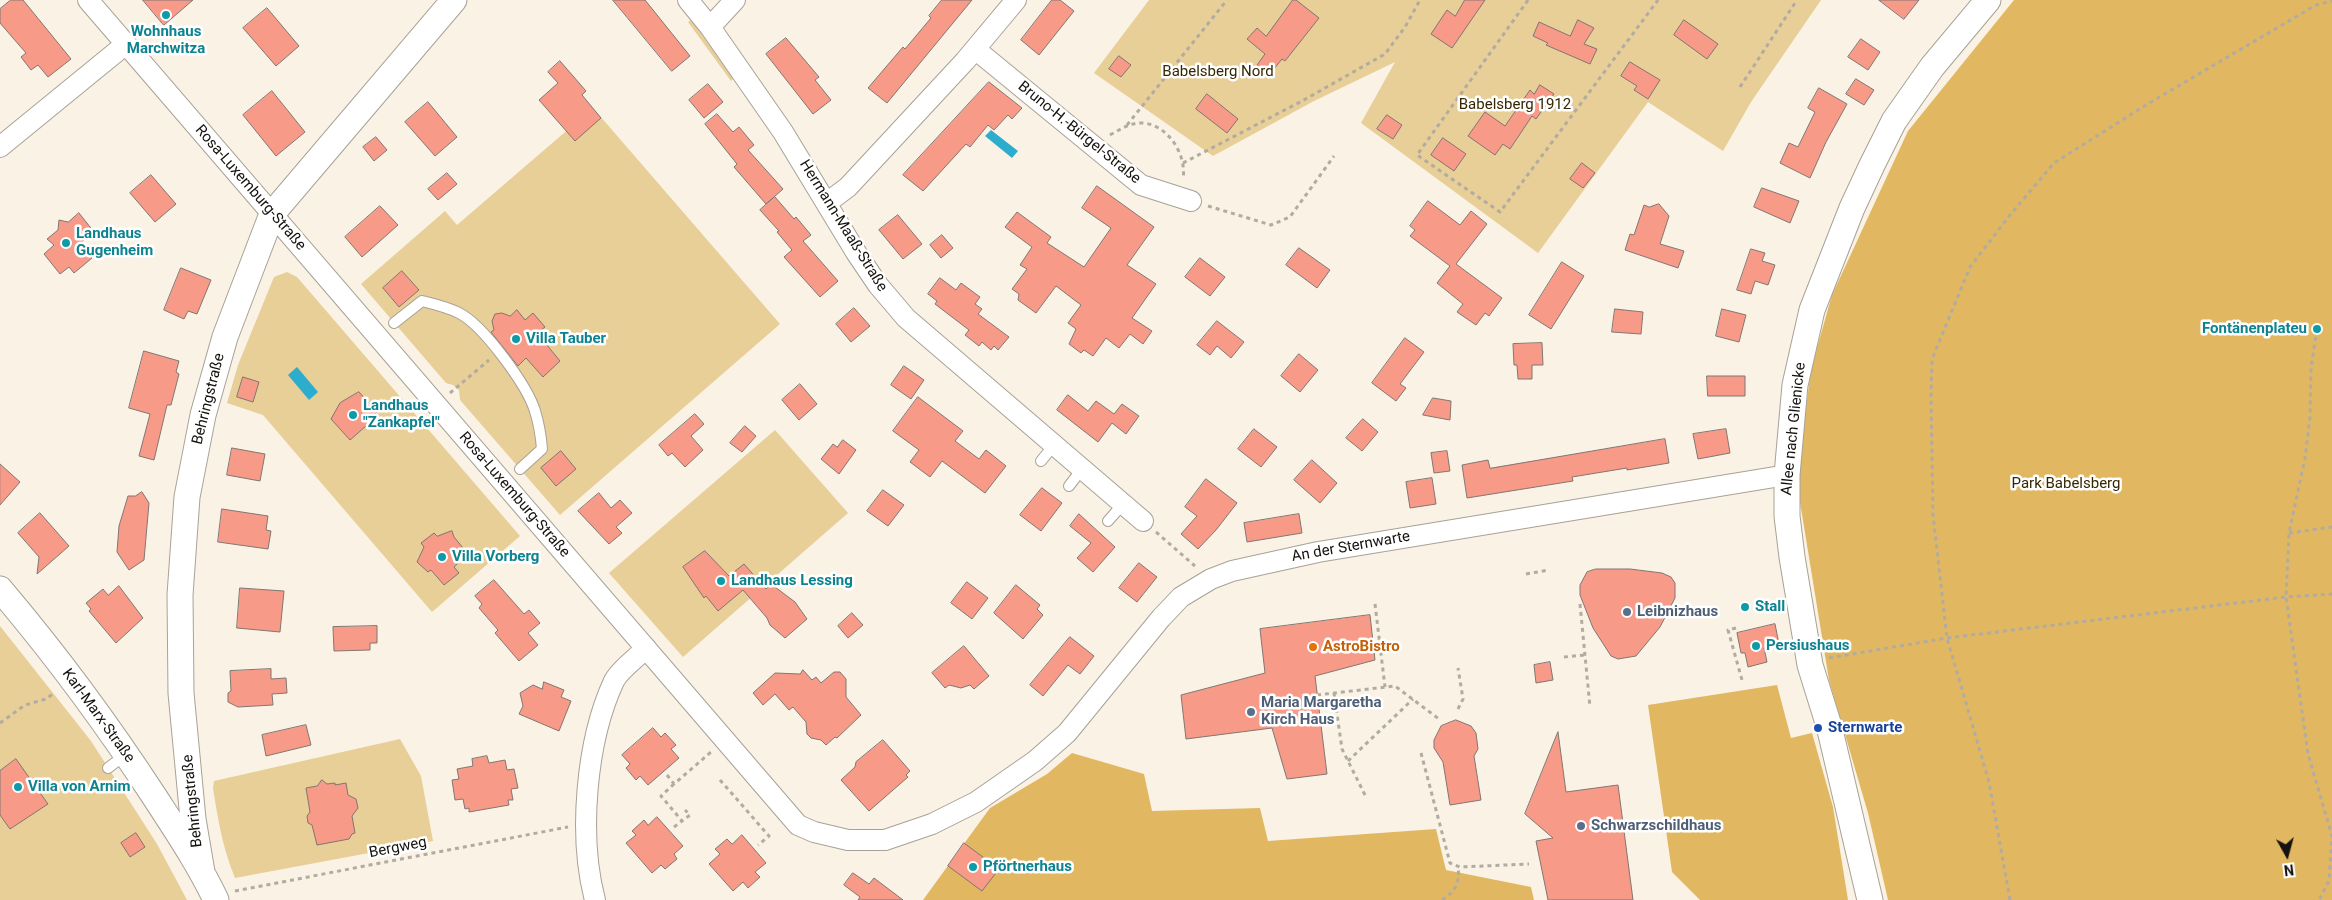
<!DOCTYPE html>
<html>
<head>
<meta charset="utf-8">
<style>
	body { margin:0 }
	#map { position:relative; width:2332px; height:900px; overflow:hidden; background:#f9f2e5; font-family:Roboto,sans-serif }
	canvas { display:block }
	.north { position:absolute; left:2262px; top:830px; width:50px; height:50px; -webkit-text-stroke:4px #fff; paint-order:stroke; rotate:173deg; font-size:14px; font-weight:700; line-height:20px; text-align:center; color:#15130f }
	.north::after { content:''; display:block; margin:auto; width:18px; height:22px; background:#15130f; clip-path:polygon(50% 0,100% 100%,50% 72%,0 100%) }
</style>
</head>
<body>
<div id="map">
<canvas width="2332" height="900"></canvas>
<div class="north">N</div>
</div>
<script>
const ctx = document.querySelector('canvas').getContext('2d');
ctx.lineJoin = 'round';
function fillPath(path, color) {
  ctx.fillStyle = color;
  ctx.fill(path, 'evenodd');
}
function strokePath(path, color, width, dash) {
  ctx.strokeStyle = color;
  ctx.lineWidth = width;
  ctx.lineCap = dash ? 'butt' : 'round';
  ctx.setLineDash(dash || []);
  ctx.stroke(path);
}
function label(font, color, halo, rows, align = 'center') {
  ctx.font = font + ' Roboto,sans-serif';
  ctx.lineWidth = 5;
  ctx.setLineDash([]);
  ctx.textBaseline = 'middle';
  ctx.strokeStyle = halo;
  ctx.fillStyle = color;
  for (const [text, x, y, turn = 0] of rows) {
    ctx.save();
    ctx.translate(x, y);
    ctx.rotate((+turn || 0) * Math.PI / 180);
    ctx.textAlign = isNaN(turn) ? turn : align;
    if (halo) ctx.strokeText(text, 0, 0);
    ctx.fillText(text, 0, 0);
    ctx.restore();
  }
}
const green = new Path2D(`
	M1149,0H1821L1751,102L1723,151L1648,102L1538,253L1361,123L1395,62L1314,101L1213,156L1094,73Z
	M691,20L734,78L731,81L688,22Z
	M593,108L780,324L560,515L460,400L459,390L453,385L446,383L361,284L445,211L457,225Z
	M287,272L297,277L520,536L432,612L263,415L227,403L238,365L274,277Z
	M775,430L848,513L683,657L609,573Z
	M0,626L91,741L157,844L187,900H0Z
	M400,739L421,776L433,841L235,878C223,849 218,820 213,788L214,781Z`);
const forest = new Path2D(`
	M2014,0H2332V900H1888L1868,813L1829,680L1799,496L1801,447L1811,369L1832,295L1908,131Z
	M1777,685L1791,738L1812,733L1833,807L1848,900H1700L1672,872L1648,705Z
	M1072,753L1144,774L1152,811L1260,808L1268,841L1436,829L1446,870L1531,887L1534,900H923L990,808L1047,774Z`);
const water = new Path2D(`
	M991,130L1018,151L1012,158L985,136Z
	M297,367L318,392L309,400L288,375Z`);
const building = new Path2D(`
	M11,0H23L71,59L48,77L38,65L31,70L21,57L26,53L0,23V9Z
	M143,0H193L164,25Z
	M613,0H645L690,56L672,71Z
	M942,0H972L887,103L868,88L903,47L905,49L931,18L929,16Z
	M1052,0H1060L1074,11L1039,55L1021,40Z
	M1293,0H1296L1319,18L1285,61L1282,59L1269,75L1257,65L1265,54L1247,39L1257,28L1266,36Z
	M1465,0H1485L1452,48L1431,34L1447,10L1455,16Z
	M1879,0H1919L1904,19Z
	M267,8L299,46L276,66L243,28Z
	M1578,20L1594,28L1584,44L1597,49L1590,64L1546,45L1548,43L1533,36L1539,22L1570,36Z
	M1684,20L1718,44L1707,59L1674,35Z
	M786,38L819,77L815,80L831,100L813,114L766,54Z
	M1861,39L1880,52L1868,70L1848,57Z
	M1119,56L1131,65L1121,77L1109,69Z
	M560,61L586,91L582,95L601,118L575,141L539,100L558,83L548,72Z
	M1630,62L1660,80L1648,99L1634,90L1637,86L1621,76Z
	M1856,79L1874,90L1864,105L1846,94Z
	M989,82L1022,108L1012,119L1008,115L994,130L988,125L970,147L966,144L923,191L903,175Z
	M708,84L723,102L704,118L689,100Z
	M1540,85L1554,94L1536,119L1532,116L1510,149L1503,144L1495,155L1468,136L1485,112L1505,126L1530,90L1534,94Z
	M1819,88L1847,104L1826,142L1810,178L1780,163L1789,143L1798,147L1815,112L1808,108Z
	M272,91L305,132L276,156L243,115Z
	M1207,94L1238,119L1227,133L1196,109Z
	M428,102L457,137L435,156L405,122Z
	M717,114L733,132L739,127L754,145L748,150L783,189L766,204L734,167L737,164L705,124Z
	M1387,115L1402,125L1393,139L1377,129Z
	M376,137L387,150L374,161L363,147Z
	M1443,138L1466,154L1454,171L1431,155Z
	M1582,163L1595,173L1583,188L1570,179Z
	M447,173L457,184L438,200L428,189Z
	M151,175L176,204L155,222L130,193Z
	M1097,186L1154,227L1127,265L1156,284L1132,318L1152,331L1143,344L1130,334L1119,348L1106,338L1093,356L1084,350L1081,353L1069,344L1076,329L1068,323L1081,305L1056,286L1036,313L1018,300L1019,294L1012,289L1027,269L1020,265L1032,247L1005,227L1017,212L1051,237L1047,243L1084,267L1111,228L1082,208Z
	M1762,188L1799,201L1790,223L1754,207Z
	M775,197L794,219L796,217L811,235L803,241L838,281L820,297L784,257L792,250L777,232L779,231L760,210Z
	M1428,201L1460,225L1471,211L1487,224L1456,264L1502,298L1489,316L1485,313L1476,325L1457,312L1463,304L1437,283L1450,266L1410,236L1415,230L1410,226Z
	M1659,204L1669,216L1660,244L1684,251L1678,268L1625,250L1630,234L1634,235L1644,205L1649,207Z
	M380,206L398,225L362,257L345,237Z
	M79,213L94,232L80,243L92,258L74,273L69,267L60,274L44,254L54,245L47,239L58,230L59,220L68,222Z
	M898,215L922,244L903,259L879,230Z
	M942,235L953,248L941,258L930,245Z
	M1299,248L1330,270L1317,288L1286,265Z
	M1751,249L1765,253L1762,261L1775,265L1768,285L1755,281L1751,294L1737,290Z
	M1200,258L1225,277L1210,296L1185,277Z
	M1562,262L1584,276L1551,329L1529,315Z
	M181,268L211,280L197,314L188,311L184,319L164,310Z
	M402,271L419,290L399,307L383,288Z
	M940,278L956,290L961,283L980,297L975,304L982,309L978,314L1009,337L998,350L994,346L991,350L982,342L979,346L965,335L969,330L935,304L937,301L928,294Z
	M854,308L870,326L851,342L836,324Z
	M1615,309L1643,312L1641,334L1612,332Z
	M1722,309L1746,315L1739,342L1716,336Z
	M517,310L525,320L533,313L545,327L537,333L560,361L543,377L526,358L518,366L491,332L494,330L492,321L495,314L502,313L510,316Z
	M1217,321L1244,342L1231,358L1217,346L1210,355L1197,345Z
	M1405,338L1424,352L1400,384L1406,388L1396,401L1372,383Z
	M1542,343L1543,365H1532V379H1518L1517,365H1514L1513,344Z
	M144,351L179,361L176,372L179,374L171,405H167L154,460L139,456L150,414L129,408Z
	M1299,354L1318,370L1300,392L1281,376Z
	M904,366L924,380L911,399L891,385Z
	M1707,376H1745V396H1708Z
	M243,377L259,382L253,402L237,397Z
	M800,384L817,404L799,420L782,400Z
	M359,392L377,412L372,417L374,419L350,440L331,419L340,403Z
	M1068,395L1088,411L1096,401L1114,414L1122,404L1139,416L1126,434L1112,423L1098,442L1057,410Z
	M918,397L963,431L955,441L979,459L986,450L1006,466L985,493L942,461L930,477L910,462L919,450L893,431Z
	M1433,398L1451,401L1450,420L1423,415Z
	M695,414L704,424L691,436L703,450L685,467L672,453L668,456L659,445Z
	M1363,419L1378,432L1362,451L1346,438Z
	M745,426L756,436L742,452L730,443Z
	M1254,429L1277,447L1261,467L1238,449Z
	M1726,429L1730,453L1698,459L1693,434Z
	M1665,439L1669,463L1627,470V468L1572,477L1573,481L1467,498L1462,465L1488,460L1490,468Z
	M843,440L856,450L839,474L821,459L833,444L837,447Z
	M232,448L265,454L260,481L227,475Z
	M561,451L576,469L556,486L541,468Z
	M1447,451L1450,471L1434,473L1431,453Z
	M1312,460L1337,483L1320,503L1294,480Z
	M0,464L20,482L0,505Z
	M1432,478L1436,504L1410,508L1406,482Z
	M1206,479L1237,503L1216,530L1198,549L1181,534L1197,516L1185,507Z
	M1042,488L1062,503L1041,531L1020,515Z
	M883,490L904,505L888,526L867,511Z
	M142,492L149,503L144,560L129,570L117,552L119,526L128,496H135Z
	M599,493L611,508L620,500L632,513L616,527L622,533L609,544L578,511Z
	M222,509L268,516L266,530L271,531L268,549L218,542Z
	M40,513L69,546L37,574L39,557L18,533Z
	M1079,514L1115,547L1093,572L1077,558L1091,543L1070,526Z
	M1299,514L1302,533L1247,542L1244,523Z
	M452,531L454,537L468,554L454,567L459,573L444,585L431,570L428,572L417,562L424,547L421,543L434,533L437,536Z
	M705,551L729,576L744,564L766,589L771,584L795,602L807,619L785,638L770,625L767,618L743,590L718,611L706,596L704,598L683,567Z
	M1139,563L1157,577L1137,602L1119,588Z
	M1596,569H1630L1662,573L1671,577L1675,583V598L1660,627L1636,656L1618,659L1611,656L1593,628L1580,595V585L1587,572Z
	M494,580L524,614L529,610L540,623L528,633L538,645L519,661L495,633L498,630L479,608L482,604L475,596Z
	M967,582L988,598L972,619L951,603Z
	M1016,585L1040,605L1037,609L1043,615L1023,639L994,613Z
	M119,586L143,618L116,643L89,611L91,609L86,603L103,589L108,595Z
	M240,588L284,591L280,632L237,628Z
	M852,613L863,625L848,638L838,626Z
	M1370,615L1375,660L1315,676L1327,774L1287,779L1272,728L1186,739L1181,695L1265,673L1260,629Z
	M1775,624L1779,644L1764,648L1767,662L1748,667L1745,653H1741L1737,633Z
	M377,626V643H370V650L334,651L333,627Z
	M1070,637L1094,656L1080,674L1068,665L1043,696L1030,685Z
	M964,646L989,676L974,689L970,685L961,688L949,685L945,688L932,673Z
	M1550,662L1553,680L1536,683L1534,665Z
	M271,669V679L286,678L287,693L272,694L273,705L238,707L228,702V693L231,691L230,671Z
	M803,670L812,680L816,677L821,683L834,672H840L846,679V697L861,715L837,738L835,737L826,745L821,740L811,738L807,734L806,722L793,707L789,710L775,694L763,705L753,693L775,673L800,674Z
	M544,682L564,690L561,697L571,701L559,731L519,714L523,706L520,693L533,685L542,689Z
	M1456,720L1471,726L1476,733L1478,749L1474,756L1481,800L1450,805L1443,762L1434,748V740L1441,726Z
	M306,725L311,745L266,756L262,735Z
	M653,728L661,737L665,733L676,745L671,749L679,758L648,785L640,776L636,780L626,768L630,764L622,755Z
	M1558,732L1566,792L1618,785L1633,900H1548L1536,841L1553,838L1525,814Z
	M883,740L910,771L906,775L908,777L869,811L841,780L855,767L856,762Z
	M487,756L489,763L505,760L507,770L514,769L518,788L511,789L513,800H508L509,805L469,812V808L465,809L463,799L455,800L452,780L459,779L457,769L473,766L472,759Z
	M16,759L48,804L10,829L0,815V771Z
	M322,780L327,784L335,783V785L346,783L348,795L356,799L358,808L352,816L355,833L352,834L349,839L317,845L312,825L308,823L307,816L310,812L306,788L317,786Z
	M657,817L683,846L674,854L677,859L665,869L661,865L652,873L626,843L636,835L632,831L644,820L648,825Z
	M136,833L145,847L130,857L121,843Z
	M742,835L766,863L755,872L760,877L748,888L743,882L733,891L709,864L720,854L715,849L727,839L732,844Z
	M964,843L999,869L982,891L948,866Z
	M853,873L869,884L874,878L903,900H858L860,897L844,885Z`);
const path = new Path2D(`
	M1528,0L1417,155L1500,212L1658,0
	M1740,87L1797,0
	M1127,125L1227,0
	M1110,135C1121,129 1131,122 1143,123C1169,125 1187,156 1183,179
	M1183,163L1302,101L1385,54L1405,27L1420,0
	M1208,206L1271,225L1290,217L1334,156
	M2317,329L2311,368L2310,417L2305,458L2289,533L2286,597L2308,754L2332,836L2329,881L2319,900
	M450,393L489,360
	M1156,532L1195,566
	M2289,533L2332,527
	M1526,574L1549,570
	M1375,604L1385,687
	M1580,604L1590,707
	M1736,628L1728,630L1742,680
	M1564,657L1585,655
	M1829,658L1947,638L2286,597L2332,594
	M1334,693L1342,749L1365,795
	M1317,695L1395,686L1439,719
	M1458,709L1463,699L1458,668
	M0,723L25,705L46,699L54,693
	M1421,753L1450,863L1460,867L1529,864
	M1348,761L1413,699
	M667,775L674,784L711,752
	M720,780L769,836L758,845
	M674,784L661,796L682,821L690,815L685,810
	M674,827L682,821
	M235,891L568,827
	M1442,900C1456,891 1460,883 1458,867
	M2010,900L1989,782L1947,638L1933,515L1931,395L1932,359L1970,267L2010,215L2054,163L2146,105L2316,5L2332,1`);
const service = new Path2D(`
	M394,323L422,301C434,304 447,307 459,313C483,325 527,385 535,411C539,424 541,436 542,449L520,469
	M1041,461L1054,445
	M1069,486L1082,469
	M1108,521L1123,504
	M108,768L125,755`);
const minor = new Path2D(`
	M88,0L798,825L814,832L848,840H885L932,824L976,802L1035,761L1067,733L1161,618L1181,597L1211,579L1232,571L1318,552L1787,475
	M688,0L710,27L783,132L857,254L878,285L906,318L1143,521
	M710,27L735,0
	M975,49L1141,185L1191,201
	M0,147L126,44
	M828,202L848,187L965,61L1016,0
	M595,900C578,836 586,741 614,681C620,669 637,658 646,648`);
const tertiary = new Path2D(`
	M0,589C56,655 107,724 154,796C176,830 199,864 216,900
	M202,872L193,819L181,693L180,595L187,497L203,415L225,337L272,214L454,0
	M1870,900L1829,726L1810,665L1792,557L1787,516V475L1795,385L1812,310L1852,208L1872,165L1894,121L1932,67L1988,0`);
const markers = [
	[166,15,5,"#0f9aa8"],
	[66,243,5,"#0f9aa8"],
	[2317,329,5,"#0f9aa8"],
	[516,339,5,"#0f9aa8"],
	[353,415,5,"#0f9aa8"],
	[442,557,5,"#0f9aa8"],
	[721,581,5,"#0f9aa8"],
	[1745,607,5,"#0f9aa8"],
	[1627,612,5,"#5c6f8a"],
	[1756,646,5,"#0f9aa8"],
	[1313,647,5,"#e8710a"],
	[1251,712,5,"#5c6f8a"],
	[1818,728,5,"#1a4fb4"],
	[18,787,5,"#0f9aa8"],
	[1581,826,5,"#5c6f8a"],
	[973,867,5,"#0f9aa8"]
];
const cultureNames = [
	["Wohnhaus",166,32,"center"],
	["Marchwitza",166,49,"center"],
	["Landhaus",76,234],
	["Gugenheim",76,251],
	["Fontänenplateu",2307,329,"right"],
	["Villa Tauber",526,339],
	["Landhaus",363,406],
	["\"Zankapfel\"",363,423],
	["Villa Vorberg",452,557],
	["Landhaus Lessing",731,581],
	["Stall",1755,607],
	["Persiushaus",1766,646],
	["Villa von Arnim",28,787],
	["Pförtnerhaus",983,867]
];
const parkNames = [
	["Babelsberg Nord",1218,72],
	["Babelsberg 1912",1515,105],
	["Park Babelsberg",2066,484]
];
const streetNames = [
	["Bruno-H.-Bürgel-Straße",1079,133,39],
	["Rosa-Luxemburg-Straße",250,188,49],
	["Hermann-Maaß-Straße",843,226,58],
	["Behringstraße",209,399,-76],
	["Allee nach Glienicke",1794,429,-84],
	["Rosa-Luxemburg-Straße",514,495,49],
	["An der Sternwarte",1351,547,-10],
	["Karl-Marx-Straße",98,716,54],
	["Behringstraße",193,801,-96],
	["Bergweg",398,848,-11]
];
const serviceNames = [
	["Leibnizhaus",1637,612],
	["Maria Margaretha",1261,703],
	["Kirch Haus",1261,720],
	["Schwarzschildhaus",1591,826]
];
const foodNames = [
	["AstroBistro",1323,647]
];
const transitNames = [
	["Sternwarte",1828,728]
];
fillPath(green, '#e8ce97');
fillPath(forest, '#e1b861');
fillPath(water, '#2dadce');
fillPath(building, '#f79a88');
strokePath(building, '#837572', 1);
strokePath(service, '#a8a296', 12);
strokePath(minor, '#a8a296', 22);
strokePath(tertiary, '#a8a296', 27);
strokePath(path, '#b1aba1', 3, [4, 4]);
strokePath(service, '#fff', 10);
strokePath(minor, '#fff', 20);
strokePath(tertiary, '#fff', 25);
for (const [x, y, r, color] of markers) {
  const dot = new Path2D();
  dot.arc(x, y, r, 0, 2 * Math.PI);
  ctx.fillStyle = color;
  ctx.fill(dot);
  strokePath(dot, '#fff', 2);
}
label('bold 15px', '#0d838f', '#fff', cultureNames, 'left');
label('15px', '#372700', '#fff', parkNames);
label('15px', '#15130f', '#fff', streetNames);
label('bold 15px', '#4e5e75', '#fff', serviceNames, 'left');
label('bold 15px', '#c56008', '#fff', foodNames, 'left');
label('bold 15px', '#164399', '#fff', transitNames, 'left');
</script>
</body>
</html>
